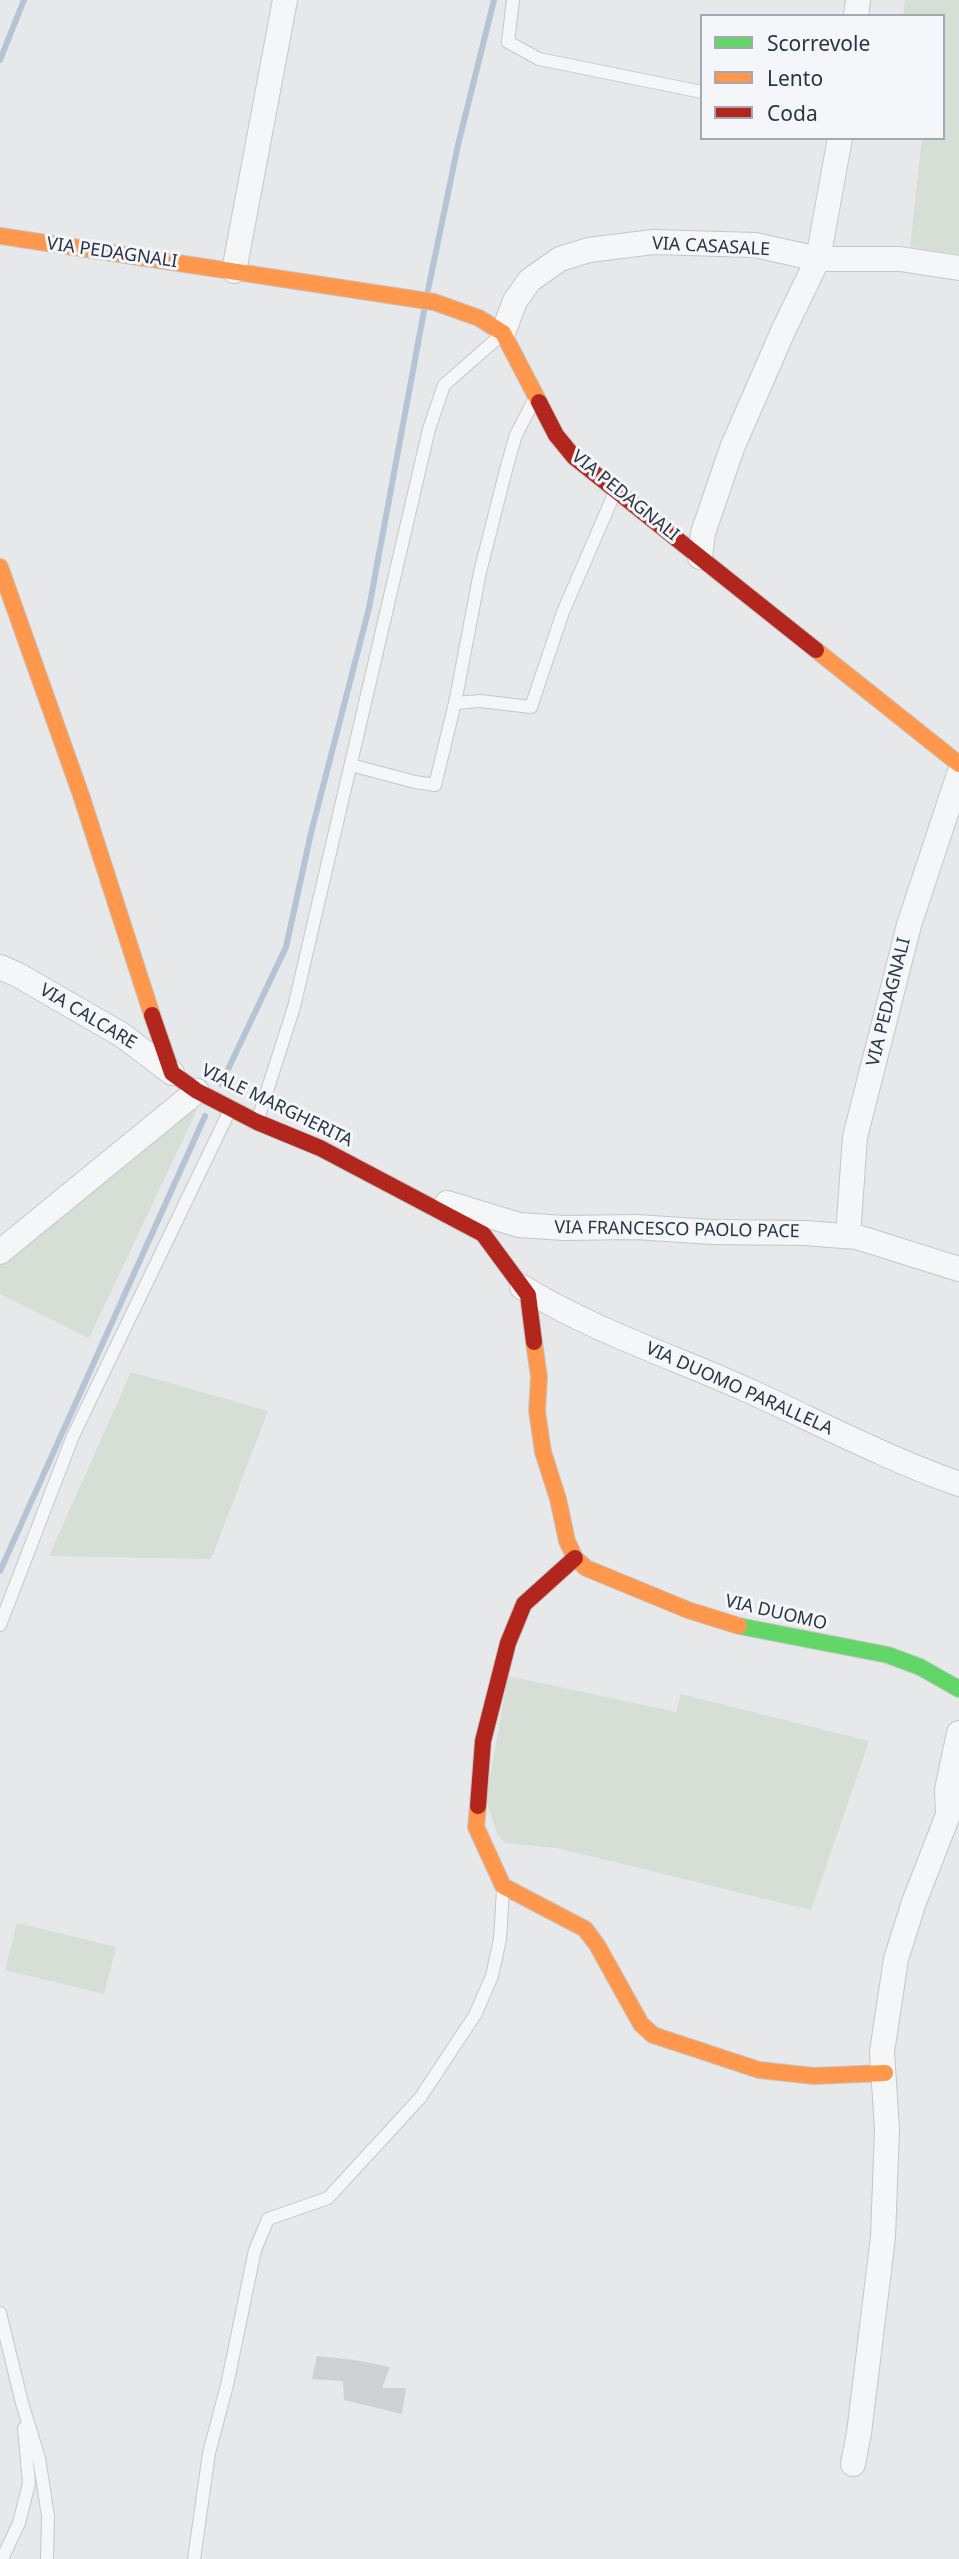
<!DOCTYPE html>
<html>
<head>
<meta charset="utf-8">
<style>
	body { margin:0 }
	#map { position:relative; width:959px; height:2559px; overflow:hidden; background:#e6e8ea; font-family:"Noto Sans",sans-serif }
	canvas { display:block }
	.legend { position:absolute; left:700px; top:14px; width:245px; height:126px; box-sizing:border-box; background:#f4f6f9; border:2px solid #a4a8b1; margin:0; padding:9px 12px; list-style:none; font-size:21px; color:#2b3445 }
	.legend li { display:flex; align-items:center; gap:14px; height:35px }
	.legend b { width:35px; border:2px solid #a4a8b1 }
</style>
</head>
<body>
<div id="map">
<canvas width="959" height="2559"></canvas>
<ul class="legend">
<li><b style="height:9px;background:#63d668"></b>Scorrevole</li>
<li><b style="height:9px;background:#ff974d"></b>Lento</li>
<li><b style="height:9px;background:#b3261e"></b>Coda</li>
</ul>
</div>
<script>
const ctx = document.querySelector('canvas').getContext('2d');
ctx.lineJoin = 'round';
function fillPath(path, color) {
  ctx.fillStyle = color;
  ctx.fill(path, 'evenodd');
}
function strokePath(path, color, width, dash) {
  ctx.strokeStyle = color;
  ctx.lineWidth = width;
  ctx.lineCap = dash ? 'butt' : 'round';
  ctx.setLineDash(dash || []);
  ctx.stroke(path);
}
function label(font, color, halo, rows, align = 'center') {
  ctx.font = font + ' "Noto Sans",sans-serif';
  ctx.lineWidth = 6;
  ctx.setLineDash([]);
  ctx.textBaseline = 'middle';
  ctx.strokeStyle = halo;
  ctx.fillStyle = color;
  for (const [text, x, y, turn = 0] of rows) {
    ctx.save();
    ctx.translate(x, y);
    ctx.rotate((+turn || 0) * Math.PI / 180);
    ctx.textAlign = isNaN(turn) ? turn : align;
    if (halo) ctx.strokeText(text, 0, 0);
    ctx.fillText(text, 0, 0);
    ctx.restore();
  }
}
const green = new Path2D(`
	M905,0H959V254L910,247L922,138H943V16H903Z
	M185,1110H197L89,1338L0,1294V1260Z
	M131,1372L268,1411L211,1559L49,1556Z
	M508,1676L676,1712L681,1694L869,1741L811,1910L557,1848L504,1843L496,1831L486,1800Z
	M17,1923L116,1947L104,1994L5,1970Z`);
const stream = new Path2D(`
	M0,60L24,0
	M428,290L458,145L494,0
	M221,1084L286,947L311,833L369,608L424,311
	M0,1571L205,1116`);
const building = new Path2D(`
	M317,2356L355,2360L390,2367L382,2388H406L402,2414L344,2400L343,2381L312,2379Z`);
const lane = new Path2D(`
	M513,0L508,42L539,59L702,92
	M455,703L480,701L531,707L563,612L615,492
	M351,765L415,782L435,785L455,703L480,572L507,466L516,435L533,402
	M258,1119L294,1007L429,429L444,385L500,336
	M0,1625L73,1436L229,1112
	M0,2313L22,2403L39,2458L48,2516L47,2559
	M2,2559L19,2523L29,2483L24,2428
	M194,2559L209,2453L227,2385L255,2250L268,2219L328,2198L420,2098L475,2015L492,1976L500,1939L503,1890`);
const street = new Path2D(`
	M856,16L858,0
	M234,271L285,0
	M503,333L515,301L530,280L560,259L589,250L653,242L755,245L818,259H900L959,268
	M700,557L703,533L732,448L784,329L818,259L840,138
	M0,967L18,975L122,1035L172,1073
	M447,1203L519,1225L564,1228L636,1227L712,1232L804,1233L857,1237L959,1269
	M848,1236L855,1137L909,925L959,774
	M0,1252L197,1091
	M522,1287C592,1330 671,1356 745,1389C816,1421 885,1458 959,1484
	M853,2464L859,2433L883,2237L887,2129L882,2052L896,1959L914,1902L948,1815L947,1790L959,1733`);
const fast = new Path2D(`
	M739,1626L888,1655L920,1667L959,1689`);
const slow = new Path2D(`
	M0,236L434,302L479,318L503,333L539,402
	M0,567L81,795L152,1015
	M816,650L959,764
	M534,1342L539,1377L537,1411L543,1452L558,1499L567,1541L575,1558L586,1568L688,1610L739,1626
	M478,1806L476,1827L503,1886L585,1929L597,1945L641,2024L653,2035L759,2070L814,2076L885,2073`);
const jam = new Path2D(`
	M539,402L556,435L574,457L816,650
	M152,1015L172,1073L197,1091L257,1122L320,1148L483,1234L528,1295L534,1342
	M478,1806L483,1741L508,1643L524,1604L575,1558`);
const streetNames = [
	["VIA CASASALE",711,247,3],
	["VIA PEDAGNALI",112,253,8],
	["VIA PEDAGNALI",625,496,39],
	["VIA PEDAGNALI",889,1002,-76],
	["VIA CALCARE",88,1017,31],
	["VIALE MARGHERITA",277,1106,26],
	["VIA FRANCESCO PAOLO PACE",677,1230,1],
	["VIA DUOMO PARALLELA",739,1389,24],
	["VIA DUOMO",776,1613,13]
];
fillPath(green, '#d6ded6');
strokePath(stream, '#b4c4d5', 6);
fillPath(building, '#ced0d3');
strokePath(lane, '#c4c6c8', 14);
strokePath(street, '#c4c6c8', 26);
strokePath(fast, '#c4c6c8', 18);
strokePath(slow, '#c4c6c8', 18);
strokePath(jam, '#c4c6c8', 18);
strokePath(lane, '#f5f6f7', 12);
strokePath(street, '#f5f6f7', 24);
strokePath(fast, '#63d668', 16);
strokePath(slow, '#ff974d', 16);
strokePath(jam, '#b3261e', 16);
label('18px', '#2b3445', '#f4f6f9', streetNames);
</script>
</body>
</html>
